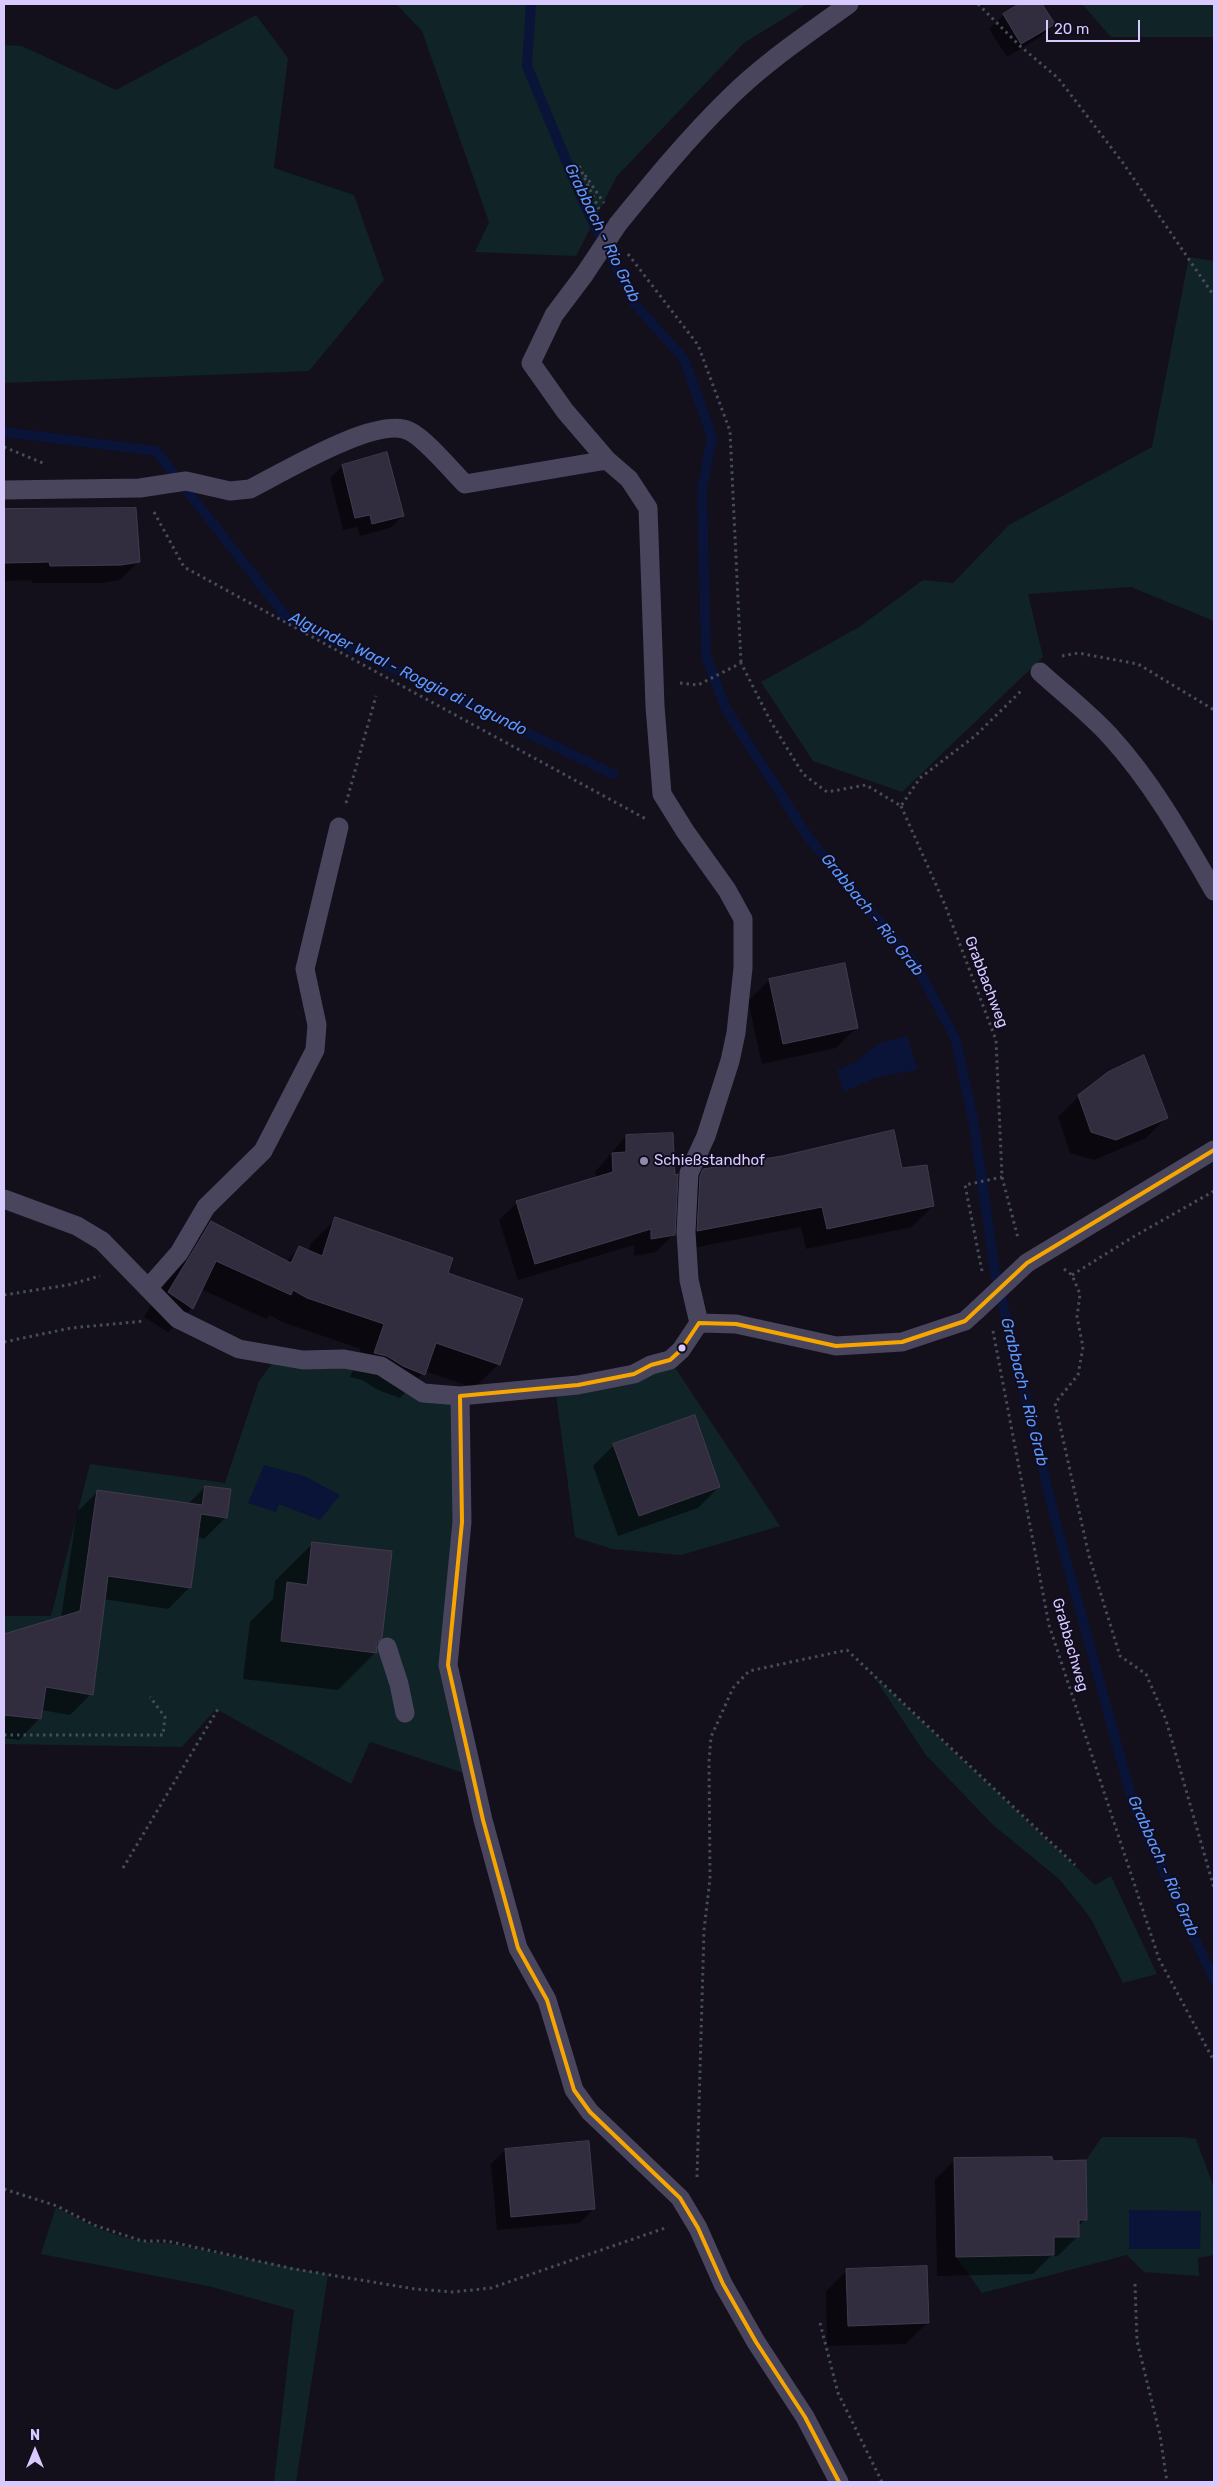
<!DOCTYPE html>
<html>
<head>
<meta charset="utf-8">
<style>
	body { margin:0 }
	#map { position:relative; width:1218px; height:2486px; overflow:hidden; background:#13101b; font-family:Rubik,sans-serif }
	canvas { display:block }
	.frame { position:absolute; inset:0; border:5px solid #d8caff; pointer-events:none }
	.north { position:absolute; left:10px; top:2426px; width:50px; height:50px; -webkit-text-stroke:4px #120c1f; paint-order:stroke; rotate:0deg; font-size:14px; font-weight:700; line-height:20px; text-align:center; color:#d8caff }
	.north::after { content:''; display:block; margin:auto; width:18px; height:22px; background:#d8caff; clip-path:polygon(50% 0,100% 100%,50% 72%,0 100%) }
	.scale { position:absolute; left:1046px; top:20px; width:94px; height:22px; box-sizing:border-box; border:2px solid #d8caff; border-top:0; padding-left:6px; font-size:15px; line-height:18px; white-space:nowrap; color:#d8caff; -webkit-text-stroke:4px #120c1f; paint-order:stroke }
</style>
</head>
<body>
<div id="map">
<canvas width="1218" height="2486"></canvas>
<div class="frame"></div>
<div class="north">N</div>
<div class="scale">20 m</div>
</div>
<script>
const ctx = document.querySelector('canvas').getContext('2d');
ctx.lineJoin = 'round';
function fillPath(path, color) {
  ctx.fillStyle = color;
  ctx.fill(path, 'evenodd');
}
function strokePath(path, color, width, dash) {
  ctx.strokeStyle = color;
  ctx.lineWidth = width;
  ctx.lineCap = dash ? 'butt' : 'round';
  ctx.setLineDash(dash || []);
  ctx.stroke(path);
}
function label(font, color, halo, rows, align = 'center') {
  ctx.font = font + ' Rubik,sans-serif';
  ctx.lineWidth = 4;
  ctx.setLineDash([]);
  ctx.textBaseline = 'middle';
  ctx.strokeStyle = halo;
  ctx.fillStyle = color;
  for (const [text, x, y, turn = 0] of rows) {
    ctx.save();
    ctx.translate(x, y);
    ctx.rotate((+turn || 0) * Math.PI / 180);
    ctx.textAlign = isNaN(turn) ? turn : align;
    if (halo) ctx.strokeText(text, 0, 0);
    ctx.fillText(text, 0, 0);
    ctx.restore();
  }
}
const green = new Path2D(`
	M396,4H807L744,43L617,176L576,256L475,252L489,222L422,31Z
	M1082,4H1214V37H1111Z
	M256,15L288,58L274,168L354,195L384,280L309,371L4,383V45L22,46L116,90Z
	M1189,257L1214,261V621L1131,587L1028,594L1043,657L902,792L813,761L761,682L859,627L923,580L953,583L1009,525L1152,447Z
	M278,1355L344,1359L423,1393L460,1396L448,1665L473,1776L370,1742L351,1784L216,1709L182,1747L4,1744V1616H51L90,1464L225,1483L259,1381Z
	M670,1360L780,1526L681,1555L612,1549L575,1537L555,1387Z
	M872,1674L1095,1885L1111,1876L1157,1974L1123,1983L1091,1919L1082,1907L1059,1879L992,1824L926,1755Z
	M1102,2137H1181L1196,2139L1214,2188V2255L1198,2258L1199,2276L1144,2272L1127,2255L982,2293L956,2257L1054,2255V2237H1079V2220H1086V2160Z
	M56,2207C93,2227 124,2243 167,2243L328,2275L296,2482H274L294,2310L208,2286L41,2254Z`);
const water = new Path2D(`
	M907,1036L918,1070L877,1077L844,1092L837,1070L857,1061L879,1043Z
	M264,1465L304,1476L340,1495L320,1520L279,1504L276,1512L248,1503Z
	M1129,2210L1201,2211L1200,2249H1129Z`);
const shadow = new Path2D(`
	M1022,4H1041L1053,24L1039,38L1007,57L989,29L1004,15Z
	M386,454L403,516L390,528L360,536L357,527L343,530L330,478L342,466Z
	M21,509L139,561L120,580L102,583H32L31,580L4,581V510Z
	M769,980L857,1027L836,1048L762,1064L748,1001Z
	M1079,1096L1167,1117L1146,1138L1094,1160L1070,1153L1058,1117Z
	M626,1136L674,1234L656,1252L634,1256V1245L518,1280L499,1220L517,1203L596,1179L595,1172Z
	M704,1170H901L933,1206L912,1227L806,1249L801,1227L677,1251L680,1198L682,1192Z
	M336,1219L446,1273L499,1364L474,1388L425,1371L400,1398L378,1390L362,1380L350,1377L361,1349L282,1322L270,1315L266,1319L201,1289L192,1308L168,1332L144,1317L187,1247L211,1223L286,1262L300,1247L308,1251L311,1243Z
	M614,1445L719,1487L698,1508L618,1536L593,1466Z
	M205,1487L225,1518L204,1539L197,1537L189,1588L168,1609L103,1599L91,1694L70,1715L41,1710L40,1718L19,1740L4,1738V1635L61,1618L77,1512L98,1491L188,1504Z
	M313,1543L375,1644L376,1652L338,1690L243,1679L250,1622L273,1599L275,1581Z
	M505,2150L594,2208L580,2223L497,2230L491,2164Z
	M955,2160L1051,2162L1085,2219L1078,2227V2236L1058,2256H1051L1033,2274L937,2276L935,2179Z
	M847,2270L927,2323L906,2344L827,2346L826,2291Z`);
const stream = new Path2D(`
	M531,4L527,66L585,206L634,303L684,359L712,437L702,490L706,655L725,707L808,837L916,965L956,1040L974,1125L995,1272L1055,1519L1134,1807L1214,1980
	M4,432L156,451L287,618L613,774`);
const building = new Path2D(`
	M1019,4H1042L1055,24L1021,44L1003,14Z
	M387,452L404,516L372,524L370,515L355,518L342,465Z
	M136,508L140,562L121,565L50,566L49,562L4,563V509Z
	M845,963L858,1028L783,1044L769,979Z
	M1144,1055L1168,1118L1116,1140L1091,1132L1078,1095L1108,1072Z
	M894,1130L902,1168L927,1165L934,1206L827,1229L822,1207L697,1231L700,1176L703,1169L782,1156Z
	M673,1133L675,1175L678,1174L675,1235L651,1239V1229L535,1264L516,1201L613,1172L612,1153L626,1152V1135Z
	M335,1217L453,1258L448,1273L523,1299L500,1365L436,1343L425,1375L403,1366L387,1356L374,1353L384,1324L307,1298L293,1290L291,1295L216,1261L193,1309L168,1292L211,1221L291,1263L299,1246L322,1256Z
	M695,1415L720,1487L639,1516L613,1444Z
	M205,1486L231,1489L227,1518L201,1514L191,1588L108,1576L93,1695L46,1687L41,1719L4,1715V1634L80,1611L97,1490L202,1505Z
	M312,1542L392,1551L382,1638L376,1644L377,1653L281,1641L287,1582L307,1585Z
	M589,2141L595,2209L511,2217L505,2149Z
	M1052,2157L1053,2161L1086,2160L1087,2220H1079V2237H1054V2255L956,2257L954,2158Z
	M927,2266L929,2323L848,2326L846,2269Z`);
const path = new Path2D(`
	M978,4L1020,46L1058,78L1123,163L1214,296
	M579,166L599,209
	M585,175L604,203
	M628,254L698,345L730,431L741,663
	M4,447L43,463
	M154,512L184,567L646,819
	M1062,656L1078,653L1138,664L1214,710
	M680,683L698,685L741,663L771,722L803,774L827,792L866,785L901,806L920,778L975,736L1022,690
	M346,803L376,696
	M901,806L945,905L996,1040L1002,1177L1018,1238
	M1064,1269L1072,1275L1080,1294L1077,1317L1083,1347L1078,1375L1055,1403L1089,1556L1120,1656L1146,1674L1166,1720L1214,1888
	M982,1271L965,1185L1002,1177
	M1072,1275L1133,1237L1214,1191
	M4,1295L68,1285L100,1276
	M993,1331L1049,1625L1159,1959L1214,2061
	M4,1342L71,1328L145,1321
	M4,1735H163L165,1717L150,1697
	M123,1868L218,1709
	M697,2177L704,1930L710,1879L709,1762L711,1737L733,1688L749,1671L847,1650L1075,1865
	M4,2189L57,2206L94,2225L142,2241H167L294,2269L415,2289L453,2292L491,2288L668,2227
	M1135,2284L1137,2341L1160,2435L1167,2482
	M820,2323L838,2393L882,2482`);
const service = new Path2D(`
	M618,224C653,181 689,137 729,98C765,62 809,33 849,4
	M584,275L554,315L531,363L565,411L607,460L629,479L648,508L655,706L662,794L685,831L727,890L743,919V968L736,1033L730,1061L706,1136L689,1173L686,1232L689,1280L699,1323
	M4,490L140,488L186,481L230,491L250,489C282,473 377,415 409,431C425,438 451,470 465,484L607,460
	M1040,672C1063,693 1089,713 1110,736C1152,782 1183,837 1214,891
	M4,1199L77,1226L102,1241L178,1319L239,1349L303,1360L344,1359L381,1366L423,1393L460,1396L578,1385L634,1374L651,1365L670,1360L681,1350L699,1323
	M1027,1263L1214,1150
	M149,1287L179,1253L206,1207L263,1151L315,1050L317,1025L305,969L339,827
	M699,1323L736,1324L836,1346L902,1342L965,1321L977,1310
	M460,1396L462,1522L448,1665L483,1820L518,1948L547,2000L574,2090L590,2112L680,2198L698,2228L723,2284L756,2342L805,2417L839,2482
	M387,1647L399,1684L405,1713`);
const serviceBridge = new Path2D(`
	M584,275L618,224
	M977,1310L1027,1263`);
const bus1 = new Path2D(`
	M699,1323L736,1324L836,1346L902,1342L965,1321L1027,1263L1214,1150
	M460,1396L462,1522L448,1665L483,1820L518,1948L547,2000L574,2090L590,2112L680,2198L698,2228L723,2284L756,2342L805,2417L839,2482
	M460,1396L578,1385L634,1374L651,1365L670,1360L681,1350L699,1323`);
const markers = [
	[644,1161,5,"#9389af"],
	[682,1348,4.5,"#d8caff"]
];
const streetNames = [
	["Grabbachweg",986,982,69],
	["Grabbachweg",1070,1645,74]
];
const poiNames = [
	["Schießstandhof",654,1161]
];
const waterNames = [
	["Grabbach - Rio Grab",602,233,64],
	["Algunder Waal - Roggia di Lagundo",408,674,26],
	["Grabbach - Rio Grab",872,915,51],
	["Grabbach - Rio Grab",1024,1392,76],
	["Grabbach - Rio Grab",1163,1866,66]
];
fillPath(green, '#102327');
fillPath(water, '#0a1338');
fillPath(shadow, '#0007');
strokePath(stream, '#0a1338', 10);
fillPath(building, '#322d3e');
strokePath(building, '#413a4f', 1);
strokePath(path, '#454d5c', 3, [2.5, 4]);
strokePath(service, '#49455c', 19);
strokePath(serviceBridge, '#49455c', 19);
strokePath(bus1, '#f7a600', 4);
for (const [x, y, r, color] of markers) {
  const dot = new Path2D();
  dot.arc(x, y, r, 0, 2 * Math.PI);
  ctx.fillStyle = color;
  ctx.fill(dot);
  strokePath(dot, '#120c1f', 2);
}
label('15px', '#d8caff', '#120c1f', streetNames);
label('15px', '#d8caff', '#120c1f', poiNames, 'left');
label('italic 16px', '#5998fe', '#120c1f', waterNames);
</script>
</body>
</html>
